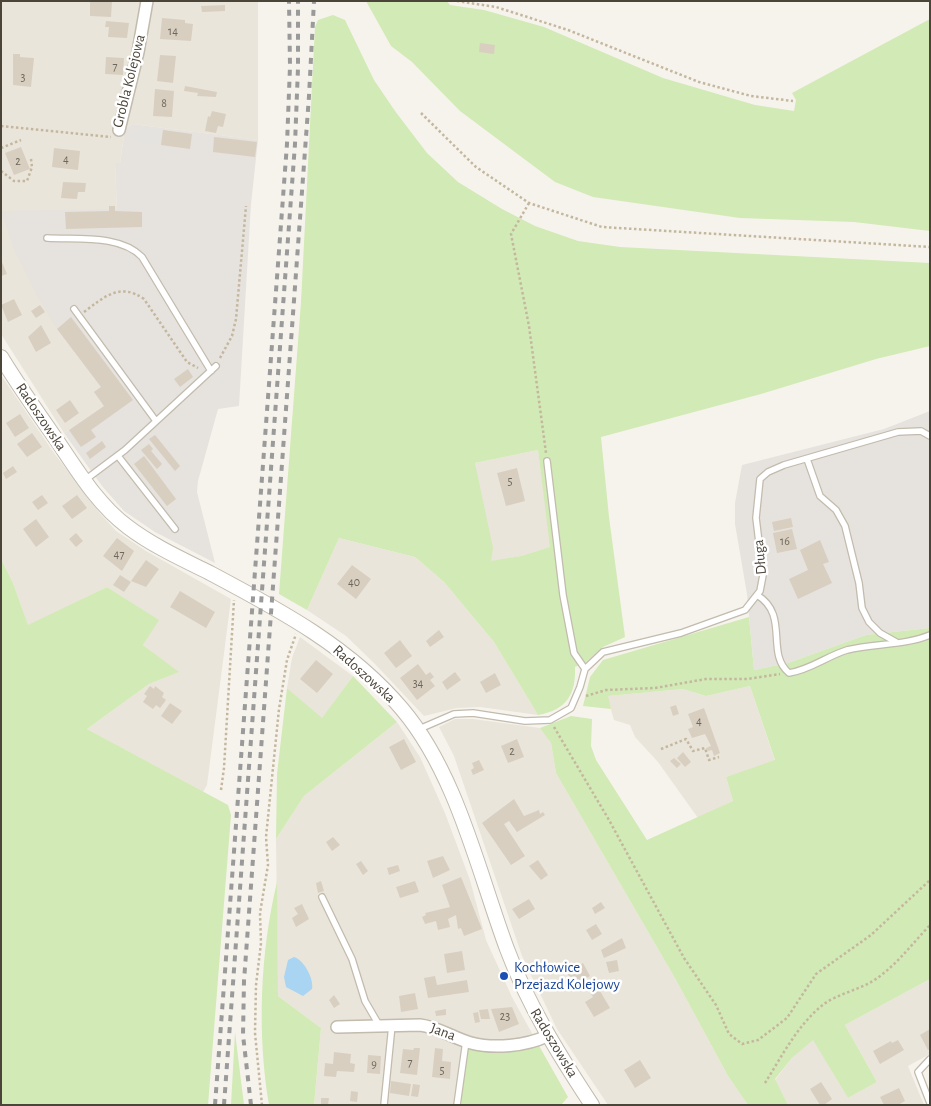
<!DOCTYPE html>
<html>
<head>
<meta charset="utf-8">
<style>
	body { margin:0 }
	#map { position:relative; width:931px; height:1106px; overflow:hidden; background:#f6f3ec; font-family:"Alegreya Sans",sans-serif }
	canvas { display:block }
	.frame { position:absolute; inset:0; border:2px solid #4b4439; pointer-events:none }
</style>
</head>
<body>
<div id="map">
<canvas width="931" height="1106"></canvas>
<div class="frame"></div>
</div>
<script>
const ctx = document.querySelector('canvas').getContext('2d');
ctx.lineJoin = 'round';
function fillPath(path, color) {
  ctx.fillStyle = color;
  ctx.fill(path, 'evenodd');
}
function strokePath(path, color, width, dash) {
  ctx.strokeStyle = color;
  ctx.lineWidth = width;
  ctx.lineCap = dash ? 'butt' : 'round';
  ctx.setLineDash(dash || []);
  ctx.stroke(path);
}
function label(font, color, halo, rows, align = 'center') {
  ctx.font = font + ' "Alegreya Sans",sans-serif';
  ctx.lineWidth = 5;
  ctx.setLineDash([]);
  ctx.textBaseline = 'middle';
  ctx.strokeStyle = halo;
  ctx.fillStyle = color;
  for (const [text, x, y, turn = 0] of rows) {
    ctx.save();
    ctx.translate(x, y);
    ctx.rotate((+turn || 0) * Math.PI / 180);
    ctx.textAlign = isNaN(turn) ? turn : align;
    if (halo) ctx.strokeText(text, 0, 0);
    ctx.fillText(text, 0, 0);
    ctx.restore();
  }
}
const residential = new Path2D(`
	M1,1H258V140L132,124L125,129L120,163H115L117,209L57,329L112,401L64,433L1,334Z
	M1,375L54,453L98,511L116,531L146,551L231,599L207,785L203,792L87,729L149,684L178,672L143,645L158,620L107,587L28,626L13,583L1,559Z
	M538,450L551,547L521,556L491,562L475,463Z
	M339,538L415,557L444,582L494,642L538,715L480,707L457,708L424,716L375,664L346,636L307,610Z
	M300,637L353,676L322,719L287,688L292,658Z
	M750,686L775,761L726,777L733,801L698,818L658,762L635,737L630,725L614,720L607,696L683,689L706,696Z
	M455,719H473L540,728L545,733L551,743L556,773L676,980L728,1076L748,1105H608L557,1029L522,956L454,756L439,727Z
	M397,722L420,757L445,813L470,880L486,940L512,997L534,1037L498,1043L467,1036L461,1105H314L321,1028L278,996L276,839L304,796Z
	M930,979V1054L908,1066L924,1105H788L775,1080L792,1058L813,1039L848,1098L877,1082L845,1025Z`);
const industrial = new Path2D(`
	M132,124L258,140L251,204L239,406L218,409L198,481L197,492L215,563L155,532L124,511L102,486L64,433L104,406L94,392L100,386L57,329L36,294L13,247L1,211L117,209L115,163H120L125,129Z
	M930,411V628L866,635L788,663L754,670L747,594L735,524V503L742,465L884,429Z`);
const green = new Path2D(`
	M366,1H447L450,5L484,10L544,27L663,78L755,105L794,111L796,100L792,93L930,19V231L854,222L740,218L593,197L555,182L460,111L412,62L391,46Z
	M333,15L345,20L374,80L395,111L427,153L458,182L502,209L535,226L578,241L620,247L930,263V346L876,359L761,394L601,437L609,517L625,637L603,647L586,662L575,667C576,694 567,710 538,715L494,642L444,582L415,557L339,538L307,610L279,594L301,302L315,27L318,20ZM538,450L550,547L521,556L491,561L493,548L475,463Z
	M1,559L13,583L28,625L107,587L159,620L143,645L179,672L149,684L87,729L228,805L231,815L208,1105H1Z
	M749,617L754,670L788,663L866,635L930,628V979L845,1025L877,1082L848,1098L813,1040L792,1058L775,1079L788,1105H748L728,1076L676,980L556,773L551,743L540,728L571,716L592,719L591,746L596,760L647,840L733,801L726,777L775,760L750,686L706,696L683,689L608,696L611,709L583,706L590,677L603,660Z
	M353,676L397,722L304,796L276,839L277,774L287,688L322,718Z
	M277,882L278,996L321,1028L314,1105H269C257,1033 260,953 277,882Z
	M235,1032L244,1105H231Z
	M538,1044L568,1097L561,1105H461L466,1049L502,1052Z`);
const parking = new Path2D(`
	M135,126L161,130L159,144L133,141Z`);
const water = new Path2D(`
	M294,957C304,960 314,979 312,989L303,996L286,987L284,977L288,960Z`);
const building = new Path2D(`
	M90,1L112,2L111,17L90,16Z
	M225,5V11L202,12L201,6Z
	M162,18L185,20V23L193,24L191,41L160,39Z
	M106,21L129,23L127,38L108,37L109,27H105Z
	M480,43L495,45L494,54L479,52Z
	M13,54H20V57L34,58L31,87L13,85Z
	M160,55L176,56L173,83L157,81Z
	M106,57L124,58L123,75L105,74Z
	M185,86L217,92L216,97L197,96L198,93L184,91Z
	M155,89L174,91L172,117L153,116Z
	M212,111L226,114L223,127L218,126L216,133L205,131L208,116L210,117Z
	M163,130L192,134L190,149L161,145Z
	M214,137L257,142L255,157L213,152Z
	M21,147L30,169L14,175L5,153Z
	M54,148L80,151L78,170L52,167Z
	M63,182L86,183L85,192H78L77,199L61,198Z
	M109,206H115V211L142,212V227L66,229L65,212L109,211Z
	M1,260L7,274L1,276Z
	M14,299L22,315L8,322L1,305Z
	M40,305L45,312L36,318L31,311Z
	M71,317L133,400L91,430L96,437L81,447L69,430L104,406L94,392L101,387L57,329Z
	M41,325L51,343L36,352L28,337Z
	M188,369L193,377L180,387L174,379Z
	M70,400L79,413L65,423L56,410Z
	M20,414L29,428L15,437L6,423Z
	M32,433L42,447L27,457L17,444Z
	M155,435L180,466L175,471L149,439Z
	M102,441L106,447L90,459L86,453Z
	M149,444L153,449L151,451L162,464L157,469L141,450Z
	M144,456L176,499L167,506L134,464Z
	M13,466L17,472L6,479L3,473Z
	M517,468L525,501L506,506L497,473Z
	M42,495L48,503L38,510L32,502Z
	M77,495L87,508L72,519L62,506Z
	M791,518L793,527L774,531L772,522Z
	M36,519L49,537L36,547L23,529Z
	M792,529L797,549L777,553L773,533Z
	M76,533L83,541L76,547L69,539Z
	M117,538L134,551L122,571L103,556Z
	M820,540L829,562L823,564L832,583L798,599L789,579L808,570L800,550Z
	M146,560L159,569L146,587L131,581Z
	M352,565L371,579L356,599L337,584Z
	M120,575L131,582L124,592L113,585Z
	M180,591L215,612L206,628L170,607Z
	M439,630L444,637L430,647L426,641Z
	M400,640L412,656L396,668L384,653Z
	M316,660L333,674L317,693L300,679Z
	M418,664L426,675L430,672L434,677L430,680L435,686L417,700L400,678Z
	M455,672L461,680L447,690L442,682Z
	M495,673L501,685L486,693L480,682Z
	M150,686L154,689L155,686L164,693L162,697L166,700L160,708L156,705L153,709L143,702L147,696L144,694Z
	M170,703L182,711L172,724L161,716Z
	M676,705L679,714L673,716L670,707Z
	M704,708L720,753L714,756L712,750L708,751L706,748L711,746L705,734L692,738L688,729L693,727L688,714Z
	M404,739L416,762L401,770L389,747Z
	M517,739L524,757L508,763L501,746Z
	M683,752L691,762L685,767L677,758Z
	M674,758L681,764L677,768L670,761Z
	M479,760L484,770L473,775L471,770L474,768L472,763Z
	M514,799L524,816L539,810L540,814L543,812L545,815L517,832L509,821L504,824L525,856L511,865L482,823Z
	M333,837L340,845L332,851L326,842Z
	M443,856L450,870L433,878L427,861Z
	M538,860L548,875L541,880L529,866Z
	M361,861L368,871L363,875L356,864Z
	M398,865L400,871L389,875L387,868Z
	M461,877L482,929L464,936L461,928L458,929L456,915L448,919L450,927L438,930L436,921L425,924L422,917L426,915L425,913L450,907L442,885Z
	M321,881L324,891L318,893L316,883Z
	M415,881L419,892L400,898L396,887Z
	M529,899L535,909L519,919L512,909Z
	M601,902L605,908L595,914L592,908Z
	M302,904L309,919L296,927L292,918L298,914L294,908Z
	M596,924L602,934L592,940L586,930Z
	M622,938L626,948L604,958L601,950Z
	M462,951L465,970L447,973L444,954Z
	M617,960L619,971L609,973L606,962Z
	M583,963L590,976L575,985L567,973Z
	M435,976L437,985L467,980L469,992L428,998L424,978Z
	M618,980L621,985L615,989L612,983Z
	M600,991L610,1008L594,1017L585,1002L593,997L591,994Z
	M415,993L418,1009L401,1012L399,996Z
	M334,995L340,1004L334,1008L329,1000Z
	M512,1007L519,1024L499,1032L491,1009Z
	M446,1009V1015L436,1016L435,1011Z
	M488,1009L490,1019H481L479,1010Z
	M478,1012L480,1022L475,1023L473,1013Z
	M930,1029V1049L928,1050L920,1035Z
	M898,1040L904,1050L880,1064L873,1051L891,1041L892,1043Z
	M414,1048H420L417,1075L400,1073L403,1049L413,1050Z
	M435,1048L443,1049L442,1061L451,1062L450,1079L432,1077Z
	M334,1052L351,1054L350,1063L355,1064L354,1072L337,1071L336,1077L324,1076L325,1063L333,1064Z
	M368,1055L381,1056L380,1074L367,1073Z
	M640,1060L651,1078L635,1088L624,1070Z
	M391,1081L411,1084L409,1096L390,1093Z
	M821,1082L832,1099L824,1105H820L810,1089Z
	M413,1084L420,1085L418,1097L411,1096Z
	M899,1088L905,1101L898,1105H884L880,1097Z
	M351,1091L358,1092L357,1102L350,1101Z
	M321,1098H329L328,1105H321Z`);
const path = new Path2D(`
	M457,1L496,7L568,30L699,82L751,96L793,101
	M421,113L476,167L529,203L602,227L930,247
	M1,126L111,137
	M1,148L21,140
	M1,171L14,181H27L32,167L31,159
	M529,203L511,234L529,326L546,453
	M84,312C104,297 120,282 144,299L187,362L198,368
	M220,358L232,336L236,319L246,206
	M586,696L606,690L655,688L706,679H747L780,674
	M554,727L609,820L684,958L716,1005L729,1034L742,1044L758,1040L787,1018L816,974L871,935L930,880
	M661,749L686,739L693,751L705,748L709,760L719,757
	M221,790L224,768L234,600
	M765,1083C782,1056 798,1024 824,1004C838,994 858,990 873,981C896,966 911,945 930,925
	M262,1105L255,1033L256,985L261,943L260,913L268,865L266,837L279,709L287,660L296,634`);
const service = new Path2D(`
	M47,238C76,240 120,234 142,257L211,371
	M74,309L156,421
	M118,456L175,529
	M807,459L820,496L836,510L845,526L859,583L862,608L869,622L880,633L896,642
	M547,461L563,595L574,653L585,669
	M85,480L125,450L216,366
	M757,595C790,615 765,653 789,673C810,670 827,656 847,650C875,643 903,646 930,635
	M417,730L454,714L473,713L525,721L550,720L571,708L580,687L585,669L603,652L681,633L745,610L760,591L763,575L756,518L760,479L768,472L784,465L898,432L921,431L930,436
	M322,897L352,959L365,1001L379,1025
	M930,1059L918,1072L930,1103
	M384,1105L392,1025
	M457,1105L466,1041`);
const minor = new Path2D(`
	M119,130L138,52L147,1
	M337,1027L420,1025C438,1027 453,1038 471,1043C494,1049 526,1046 547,1036`);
const tertiary = new Path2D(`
	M1,357C18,385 37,412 56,439C77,470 98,505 128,527C153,546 182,559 210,573C280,610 351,648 402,709C457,774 478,871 507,949C528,1005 559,1055 592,1105`);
const rail = new Path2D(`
	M215,1105L287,144L290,66L289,1
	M224,1105L295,144L298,68V1
	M251,1105L243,1035L244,981L309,96L314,1`);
const markers = [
	[504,976,5,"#1a4fb4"]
];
const numberNames = [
	["14",173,31],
	["7",115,66],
	["3",23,77],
	["8",164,103],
	["4",66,159],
	["2",18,161],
	["5",510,481],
	["16",785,541],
	["47",119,554],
	["40",354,582],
	["34",418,683],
	["4",699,721],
	["2",512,751],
	["23",505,1016],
	["7",410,1062],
	["9",374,1064],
	["5",442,1070]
];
const streetNames = [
	["Grobla Kolejowa",129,81,-76],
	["Radoszowska",41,417,56],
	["Długa",760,557,-95],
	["Radoszowska",364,674,42],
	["Jana",443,1032,20],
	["Radoszowska",554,1043,59]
];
const transitNames = [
	["Kochłowice",514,967],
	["Przejazd Kolejowy",514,984]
];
fillPath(residential, '#eae5da');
fillPath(industrial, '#e6e2dd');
fillPath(green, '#d2eab5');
fillPath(parking, '#e5e3e0');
fillPath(water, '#a9d4f2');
fillPath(building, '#d8cfc1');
strokePath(service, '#c2bbae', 8);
strokePath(minor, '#c2bbae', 14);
strokePath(tertiary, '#c2bbae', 16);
strokePath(path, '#c4b79f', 2.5, [2.5, 2.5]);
strokePath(service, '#fff', 5.5);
strokePath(minor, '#fff', 11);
strokePath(tertiary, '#fff', 14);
strokePath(rail, '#9a9a9a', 4, [6, 6]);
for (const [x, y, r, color] of markers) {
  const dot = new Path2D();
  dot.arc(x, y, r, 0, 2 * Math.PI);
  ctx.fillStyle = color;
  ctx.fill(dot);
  strokePath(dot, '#fff', 2);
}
label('12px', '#6e675b', null, numberNames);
label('15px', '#4b4439', '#fff', streetNames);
label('15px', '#164399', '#fff', transitNames, 'left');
</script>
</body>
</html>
